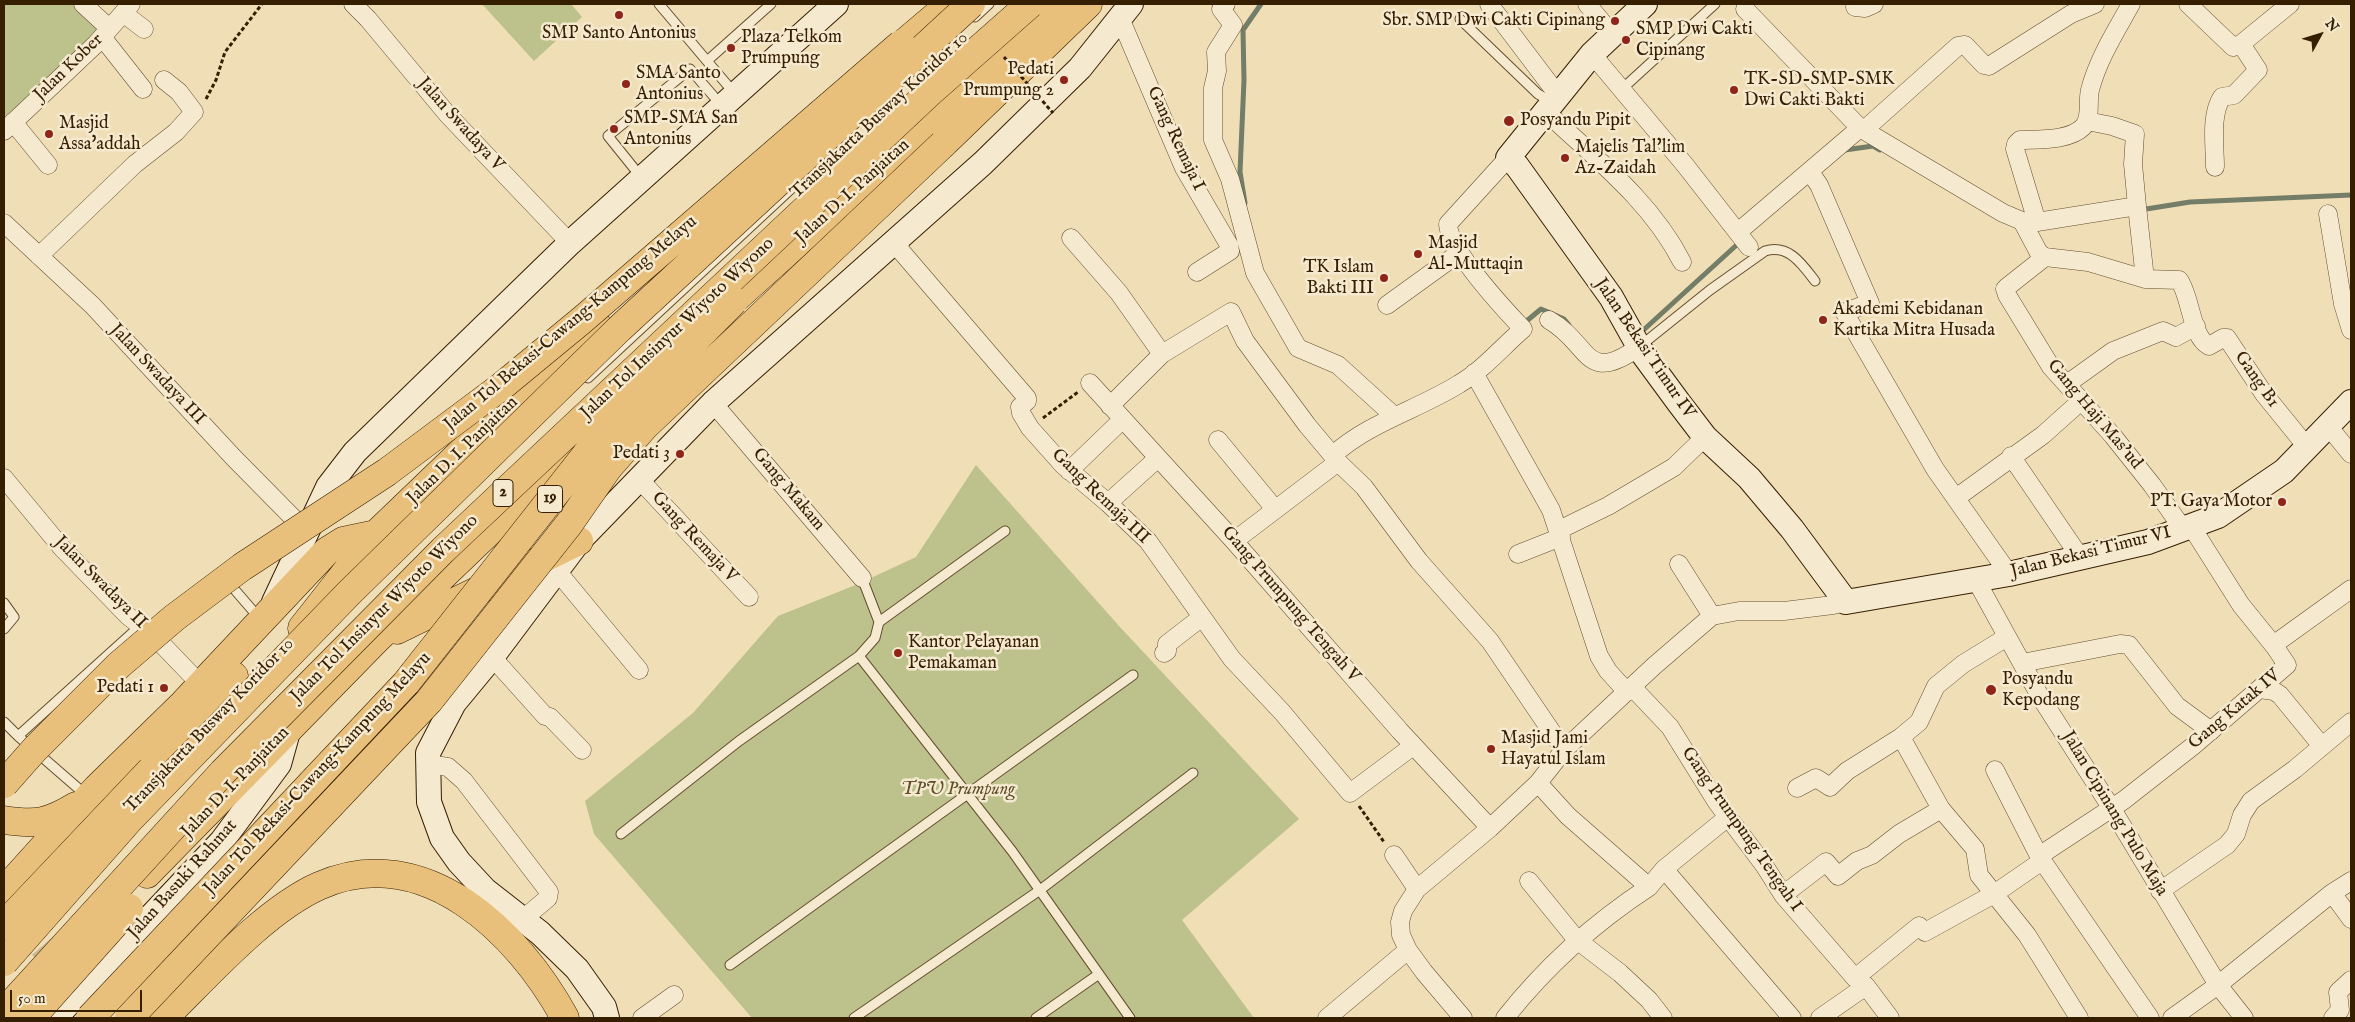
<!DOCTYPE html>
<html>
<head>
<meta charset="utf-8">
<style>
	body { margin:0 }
	#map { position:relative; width:2355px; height:1022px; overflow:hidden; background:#f0dfb6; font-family:"IM FELL English",serif }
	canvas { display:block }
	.frame { position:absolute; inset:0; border:5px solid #361e00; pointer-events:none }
	.north { position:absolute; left:2295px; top:10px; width:50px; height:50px; -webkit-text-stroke:4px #f5ead0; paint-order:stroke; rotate:51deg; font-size:14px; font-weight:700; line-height:20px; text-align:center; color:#361e00 }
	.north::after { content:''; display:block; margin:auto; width:18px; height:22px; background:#361e00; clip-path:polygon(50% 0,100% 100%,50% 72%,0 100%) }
	.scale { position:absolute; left:10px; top:990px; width:132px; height:22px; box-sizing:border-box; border:2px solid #361e00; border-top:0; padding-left:6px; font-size:15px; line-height:18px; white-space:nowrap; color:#361e00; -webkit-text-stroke:4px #f5ead0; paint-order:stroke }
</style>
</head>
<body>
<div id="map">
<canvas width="2355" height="1022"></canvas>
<div class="frame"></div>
<div class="north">N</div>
<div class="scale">50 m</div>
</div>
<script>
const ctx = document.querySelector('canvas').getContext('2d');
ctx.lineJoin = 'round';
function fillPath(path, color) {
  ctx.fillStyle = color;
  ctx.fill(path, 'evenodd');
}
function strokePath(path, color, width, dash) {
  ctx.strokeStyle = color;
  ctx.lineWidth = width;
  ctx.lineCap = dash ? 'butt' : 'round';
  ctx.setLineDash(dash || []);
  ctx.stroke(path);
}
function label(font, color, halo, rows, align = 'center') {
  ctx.font = font + ' "IM FELL English",serif';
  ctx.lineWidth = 5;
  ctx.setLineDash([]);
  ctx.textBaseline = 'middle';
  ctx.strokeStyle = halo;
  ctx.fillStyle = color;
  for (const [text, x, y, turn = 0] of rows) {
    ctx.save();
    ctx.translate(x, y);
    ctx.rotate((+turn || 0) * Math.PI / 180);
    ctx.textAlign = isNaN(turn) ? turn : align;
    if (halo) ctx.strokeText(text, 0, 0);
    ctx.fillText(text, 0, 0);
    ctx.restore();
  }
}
const green = new Path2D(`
	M4,4H83L109,28L4,130Z
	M482,4H571L582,17L534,61Z
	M976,465L1120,627L1299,819L1182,920L1254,1018H752L594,834L585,801L693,713L778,616L858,584L916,557Z`);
const stream = new Path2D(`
	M1845,150L1873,146L1880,150
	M1245,203L1240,172L1244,80L1243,30L1261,4
	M2140,210L2190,202L2351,195
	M1523,324L1541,309L1564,319L1569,325
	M1638,335L1741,241`);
const primaryTunnel = new Path2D(`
	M15,914L69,976`);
const path = new Path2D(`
	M206,99L216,80L225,52L262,4
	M1043,418L1078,392
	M1359,806L1384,842`);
const lane = new Path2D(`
	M659,4L707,61
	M975,17L989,4
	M1460,19L1538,94L1552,102
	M1622,89L1715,4
	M735,94L707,61L771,4
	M641,177L608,136L690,69L722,106
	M1639,347L1710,290L1765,251C1789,244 1802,264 1815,281
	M588,378L820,162
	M862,578L879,622L875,638L859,656L1012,851L1130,1018
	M228,582L260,619
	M4,603L14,617L4,629
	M879,622L1005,531
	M4,722L18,736L141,625
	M18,736L87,796
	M621,834L739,741L859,656
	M730,965L1133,675
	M854,1018L1040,890L1193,773
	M1036,1018L1099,974`);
const street = new Path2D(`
	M83,4L109,28
	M353,4L368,19L448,115L570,243
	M1226,4L1221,9L1233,25L1216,52L1217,71L1213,88V140L1230,179L1255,273L1298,348L1338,365L1393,415
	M1489,4L1558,95
	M1587,4L1612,34
	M2188,4L2233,47L2241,44
	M1855,7L1865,8L1874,4
	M1745,9L1860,128L2003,213L2022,221L2037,222L2137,206L2133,164L2135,134L2112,126L2087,121
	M123,13L144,29
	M1120,18L1184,168L1229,245L1230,251L1197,272
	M102,37L143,89
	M1592,54L1685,165L1749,247
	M1546,112C1595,158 1651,201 1682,262
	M13,122L48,165
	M1864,130L1958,46L1965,45L1984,65L1989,66L2071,14L2095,4
	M4,131L96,44L131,4
	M2215,167C2215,146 2210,115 2222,97L2234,95L2258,70L2241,44L2290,4
	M1810,172L1819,185L1870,303L1848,311L1845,313L1847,317L1935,469L2009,574
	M2137,206L2145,279
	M2328,214L2343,304L2351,330
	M2022,221L2039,253L2045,257L2088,262L2145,279L2179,280C2191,296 2191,337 2209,346L2223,338H2227L2264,394L2307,447
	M2037,222L2015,149L2016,144L2020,140C2039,139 2069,141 2083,127C2092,118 2087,102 2090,90C2098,59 2116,31 2131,4
	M4,223L93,306L233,457L306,531
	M1738,232L1860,128
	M899,237L900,250L1027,398V401L1020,407L1021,413L1030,428L1063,465L1108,503L1148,541L1232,659L1282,712L1350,793L1413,746
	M1071,238L1119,293L1162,354
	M39,256L135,164L176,132L194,112L179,92L164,80
	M2045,257L2007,287L2005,289L2007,295L2051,367L2113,436L2152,485L2183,529
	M1387,305L1459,253
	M1549,320C1591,344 1584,386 1639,347
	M1474,373L1551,510L1599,656L1608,671L1627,692
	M1090,383L1234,541L1400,731L1490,828
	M2067,384L2113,351L2163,331L2176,337L2196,326
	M713,403L862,578
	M1110,406L1162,354L1231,312L1245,341L1307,425L1338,462L1364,487L1419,561L1490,641L1564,750
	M2328,426L2351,454
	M1218,440L1275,509
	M1333,455C1370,422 1417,410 1459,384C1483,370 1502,347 1523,329C1504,309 1449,250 1448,224L1508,158
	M2011,456L2080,557
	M1069,471L1123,419
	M4,478L62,548L128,616L153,635L201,685
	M639,479L749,597
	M1956,498L2043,435L2082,400
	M1108,503L1158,458
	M2191,526L2241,605L2275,647
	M1559,530L1608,506L1674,467L1705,437
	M1234,541L1338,462
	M1518,554L1561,537
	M1679,564L1712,616
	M557,571L639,670
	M1976,580L2041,698L2112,809L2218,985L2244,1018
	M1164,653L1167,651V644L1202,617
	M492,657L545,716L550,717L582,750
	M2022,663L2120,644L2129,645L2177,706L2211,731
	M1632,687L1670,727L1716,801L1764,865L1783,895L1855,978L1866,986L1890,1018
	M2260,689L2274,691L2280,695L2321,745
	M1901,737L1941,809L1975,849L1979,875L2027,935L2079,1018
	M428,764L448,767L464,781L549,892L548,898L523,919
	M1995,770L2039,856L2150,1018
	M1538,783L1568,816L1649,887L1664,869L1792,1018
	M1797,788L1816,778L1830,787L1847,771L1901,737L1919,722L1936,686L1963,664L2007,637
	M1394,855L1417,889
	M2039,856L2124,800L2193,746L2287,665L2275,647L2276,643L2351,589
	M1664,869L1728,817
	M1529,881L1577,940L1620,973L1649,1000L1663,1018
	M2160,891L2227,845L2236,834L2242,815L2251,801L2295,769L2351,722
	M2332,893L2351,881
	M1783,895L1826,862L1838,876L1857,861L1872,855L1899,834L1941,809
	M1855,978L1919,926L1925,932L1994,894L2042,861
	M642,1018L674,995
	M1327,1018L1408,950
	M1463,1018L1424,972L1408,950L1401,935L1400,922L1403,911L1417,889L1490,828L1538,783L1564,750L1654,666L1712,616L1739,611H1784L1833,605L1846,602
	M1505,1018C1546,966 1594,923 1649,887
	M1820,1018L1866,986
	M2172,1018L2218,985L2332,893L2351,919
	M2333,1018L2340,1010L2338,992L2351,980`);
const secondary = new Path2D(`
	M1645,4L1592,54L1508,158L1517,166L1611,297L1643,354L1679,403L1705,437L1749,478L1792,529L1846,602L2009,574L2148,542L2218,516L2284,471L2351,402
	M274,602L328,487L355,452L570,243L836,4
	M55,1018L222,841L279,764L289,728
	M607,1018L604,1007L577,969L540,933L485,890L459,862L442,838L429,802L428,753L454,703L492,657L579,541L713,403L983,163L1080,68L1131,4`);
const highway = new Path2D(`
	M884,60L950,4
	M943,144L1088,4
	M716,316L1062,4
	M302,628L376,534L596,323
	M397,630L579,541
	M151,770L234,676
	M4,820C36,825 48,823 76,806
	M147,874L375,641L592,433
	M4,891L97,788L181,706L327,551L343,541L376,534
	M164,1018C207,976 265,910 319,886C424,839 519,933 565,1018`);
const pathBridge = new Path2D(`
	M1004,57L1053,113`);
const highwayBridge = new Path2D(`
	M4,784L35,749L119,665L174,618L242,567L387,472L502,386L582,320L901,44
	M4,925L151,770
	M4,962L130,819L350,592L619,329L971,4
	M4,1012L223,772L443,550L928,94L1030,4
	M31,1018L129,908
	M90,1018L406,683L592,447L631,404L734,301
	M129,1018L429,701L569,524L608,468L645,426L943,144`);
const markers = [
	[619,15,5,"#8f2418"],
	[1615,21,5,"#8f2418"],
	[1626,40,5,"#8f2418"],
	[731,48,5,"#8f2418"],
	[1064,80,5,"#8f2418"],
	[626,84,5,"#8f2418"],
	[1734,90,5,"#8f2418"],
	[1509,121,6,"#8f2418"],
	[614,129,5,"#8f2418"],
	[49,134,5,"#8f2418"],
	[1565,158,5,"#8f2418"],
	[1418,254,5,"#8f2418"],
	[1384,278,5,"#8f2418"],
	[1823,320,5,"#8f2418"],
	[680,454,5,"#8f2418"],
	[2282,502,5,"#8f2418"],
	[898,653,5,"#8f2418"],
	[164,688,5,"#8f2418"],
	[1991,690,6,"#8f2418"],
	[1491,749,5,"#8f2418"]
];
const shields = [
	[503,493,20],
	[550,499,25]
];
const shieldNames = [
	["2",503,493],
	["19",550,499]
];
const poiNames = [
	["Sbr. SMP Dwi Cakti Cipinang",1605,21,"right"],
	["SMP Dwi Cakti",1636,30],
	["Cipinang",1636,51],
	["SMP Santo Antonius",619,34,"center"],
	["Plaza Telkom",741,38],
	["Prumpung",741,59],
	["Pedati",1054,70,"right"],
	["Prumpung 2",1054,91,"right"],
	["SMA Santo",636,74],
	["Antonius",636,95],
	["TK-SD-SMP-SMK",1744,80],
	["Dwi Cakti Bakti",1744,101],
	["SMP-SMA San",624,119],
	["Antonius",624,140],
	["Posyandu Pipit",1520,121],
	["Masjid",59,124],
	["Assa'addah",59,145],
	["Majelis Tal'lim",1575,148],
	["Az-Zaidah",1575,169],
	["Masjid",1428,244],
	["Al-Muttaqin",1428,265],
	["TK Islam",1374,268,"right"],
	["Bakti III",1374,289,"right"],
	["Akademi Kebidanan",1833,310],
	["Kartika Mitra Husada",1833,331],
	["Pedati 3",670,454,"right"],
	["PT. Gaya Motor",2272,502,"right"],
	["Kantor Pelayanan",908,643],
	["Pemakaman",908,664],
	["Posyandu",2002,680],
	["Kepodang",2002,701],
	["Pedati 1",154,688,"right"],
	["Masjid Jami",1501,739],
	["Hayatul Islam",1501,760]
];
const streetNames = [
	["Jalan Kober",69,68,-44],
	["Transjakarta Busway Koridor 10",880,116,-43],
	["Jalan Swadaya V",460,125,48],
	["Gang Remaja I",1175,139,65],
	["Jalan D. I. Panjaitan",853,192,-42],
	["Jalan Tol Bekasi–Cawang–Kampung Melayu",571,324,-40],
	["Jalan Tol Insinyur Wiyoto Wiyono",678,329,-43],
	["Jalan Bekasi Timur IV",1644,349,56],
	["Jalan Swadaya III",157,375,47],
	["Gang B1",2256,380,55],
	["Gang Haji Mas'ud",2094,415,50],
	["Jalan D. I. Panjaitan",463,451,-44],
	["Gang Makam",788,490,50],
	["Gang Remaja III",1100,497,44],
	["Gang Remaja V",694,538,47],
	["Jalan Bekasi Timur VI",2091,553,-14],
	["Jalan Swadaya II",100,583,45],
	["Gang Prumpung Tengah V",1290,605,49],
	["Jalan Tol Insinyur Wiyoto Wiyono",385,609,-45],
	["Gang Katak IV",2235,710,-40],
	["Transjakarta Busway Koridor 10",210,726,-46],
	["Jalan Tol Bekasi–Cawang–Kampung Melayu",318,774,-47],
	["Jalan D. I. Panjaitan",236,783,-46],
	["Jalan Cipinang Pulo Maja",2114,814,59],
	["Gang Prumpung Tengah I",1741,830,55],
	["Jalan Basuki Rahmat",183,880,-48]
];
const parkNames = [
	["TPU Prumpung",958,790]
];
fillPath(green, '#bdc18b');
strokePath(stream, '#737d67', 5);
strokePath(primaryTunnel, '#cbb892', 28, [28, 14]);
strokePath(lane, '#644e2e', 11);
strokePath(street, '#644e2e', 19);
strokePath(secondary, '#361e00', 26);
strokePath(highway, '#361e00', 29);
strokePath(path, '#361e00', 3, [4, 2.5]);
strokePath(lane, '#f5ead0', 9);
strokePath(street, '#f5ead0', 18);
strokePath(secondary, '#f5ead0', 24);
strokePath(highway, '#e8c07b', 28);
strokePath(highwayBridge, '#361e00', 29, []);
strokePath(pathBridge, '#361e00', 3, [4, 2.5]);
strokePath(highwayBridge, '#e8c07b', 28);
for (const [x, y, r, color] of markers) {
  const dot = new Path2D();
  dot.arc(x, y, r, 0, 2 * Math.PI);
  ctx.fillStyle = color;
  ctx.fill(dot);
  strokePath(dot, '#f5ead0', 2);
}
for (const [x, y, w] of shields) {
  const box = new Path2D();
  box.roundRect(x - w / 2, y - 13.5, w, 27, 4);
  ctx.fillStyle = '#f5ead0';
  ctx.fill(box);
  strokePath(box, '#361e00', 1);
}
label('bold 16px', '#361e00', null, shieldNames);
label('18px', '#361e00', '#f5ead0', poiNames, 'left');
label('18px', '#361e00', '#f5ead0', streetNames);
label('italic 18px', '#5e4f2a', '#f5ead0', parkNames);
</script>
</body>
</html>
